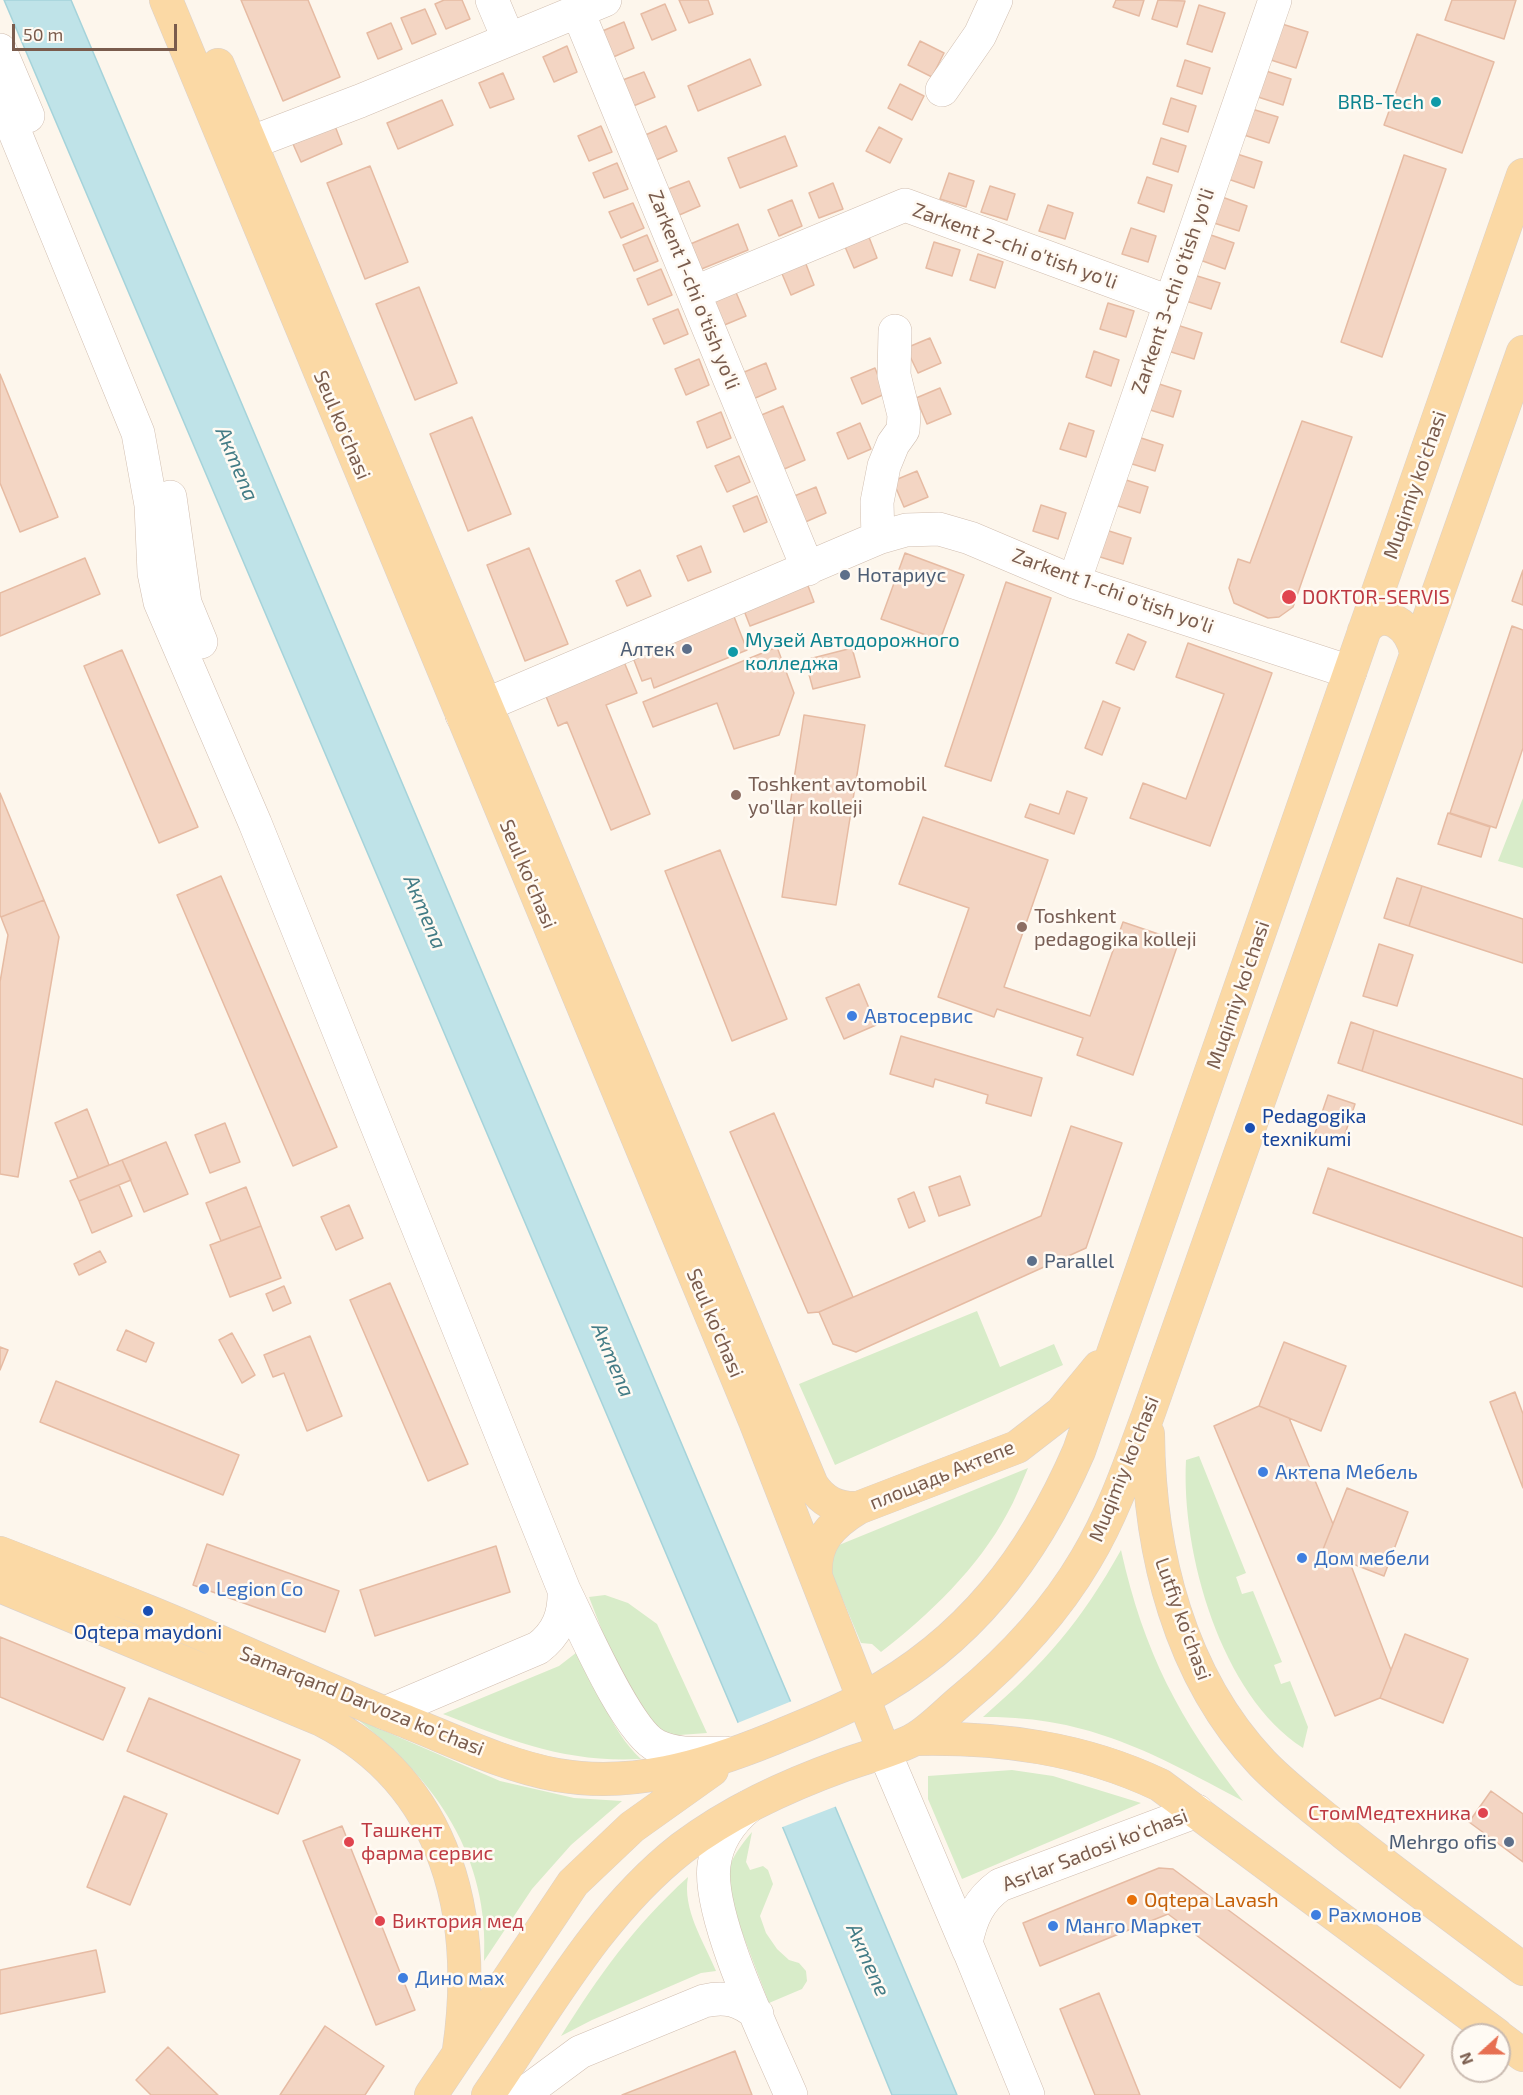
<!DOCTYPE html>
<html>
<head>
<meta charset="utf-8">
<style>
	body { margin:0 }
	#map { position:relative; width:1523px; height:2095px; overflow:hidden; background:#fdf6ec; font-family:"Exo 2",sans-serif }
	canvas { display:block }
	.north { position:absolute; left:1451px; top:2023px; width:60px; height:60px; box-sizing:border-box; background:#fffaf3; border:2px solid #cabbb1; border-radius:50%; rotate:249deg; font-size:16px; font-weight:700; line-height:24px; text-align:center; color:#7a5c4d }
	.north::after { content:''; display:block; margin:auto; width:21px; height:27px; background:#e76f51; clip-path:polygon(50% 0,100% 100%,50% 72%,0 100%) }
	.scale { position:absolute; left:12px; top:24px; width:165px; height:27px; box-sizing:border-box; border:3px solid #7a5c4d; border-top:0; padding-left:8px; font-size:18px; line-height:21px; white-space:nowrap; color:#7a5c4d; -webkit-text-stroke:4px #fffaf3; paint-order:stroke }
</style>
</head>
<body>
<div id="map">
<canvas width="1523" height="2095"></canvas>
<div class="north">N</div>
<div class="scale">50 m</div>
</div>
<script>
const ctx = document.querySelector('canvas').getContext('2d');
ctx.lineJoin = 'round';
function fillPath(path, color) {
  ctx.fillStyle = color;
  ctx.fill(path, 'evenodd');
}
function strokePath(path, color, width, dash) {
  ctx.strokeStyle = color;
  ctx.lineWidth = width;
  ctx.lineCap = dash ? 'butt' : 'round';
  ctx.setLineDash(dash || []);
  ctx.stroke(path);
}
function label(font, color, halo, rows, align = 'center') {
  ctx.font = font + ' "Exo 2",sans-serif';
  ctx.lineWidth = 5;
  ctx.setLineDash([]);
  ctx.textBaseline = 'middle';
  ctx.strokeStyle = halo;
  ctx.fillStyle = color;
  for (const [text, x, y, turn = 0] of rows) {
    ctx.save();
    ctx.translate(x, y);
    ctx.rotate((+turn || 0) * Math.PI / 180);
    ctx.textAlign = isNaN(turn) ? turn : align;
    if (halo) ctx.strokeText(text, 0, 0);
    ctx.fillText(text, 0, 0);
    ctx.restore();
  }
}
const green = new Path2D(`
	M1523,798V868L1498,861Z
	M977,1311L1000,1367L1054,1344L1063,1365L835,1465L799,1384Z
	M1199,1456L1246,1573L1236,1577L1242,1594L1253,1591L1282,1662L1274,1665L1281,1684L1290,1681L1308,1727L1303,1748C1221,1695 1181,1553 1186,1460Z
	M1028,1468C1021,1484 1015,1500 1007,1514C978,1568 929,1615 881,1652L872,1644L861,1643L830,1569L829,1562L839,1545Z
	M1121,1550C1144,1653 1179,1719 1243,1801C1153,1753 1088,1716 983,1717C1046,1662 1080,1623 1121,1550Z
	M605,1595L628,1603L657,1624L707,1733L666,1736L634,1713L589,1597Z
	M581,1649C597,1688 610,1730 641,1759C567,1763 511,1741 443,1714L559,1666Z
	M357,1719L500,1781L574,1798L622,1801L571,1845L532,1889L484,1961C490,1857 436,1780 357,1719Z
	M1012,1770L1053,1776L1141,1803L962,1879L928,1799V1776Z
	M752,1832L746,1862L750,1870L763,1866L768,1870L773,1884L760,1916L766,1933L777,1949L789,1960L799,1963L806,1971L807,1981L802,1989L769,2003L725,1888C727,1864 737,1850 752,1832Z
	M688,1877C682,1909 704,1942 716,1971L701,1973L592,2020L561,2036C600,1974 633,1927 688,1877Z`);
const water = new Path2D(`
	M4,0H71L957,2095H892L786,1835Z`);
const pier = new Path2D(`
	M792,1701L837,1806L780,1828L735,1724Z`);
const building = new Path2D(`
	M241,0H308L340,77L283,101Z
	M444,0H462L470,19L446,29L435,4Z
	M679,0H708L713,14L689,23Z
	M1116,0H1144L1139,16L1113,7Z
	M1158,0L1185,1L1177,27L1152,19Z
	M1452,0H1516L1504,39L1445,20Z
	M665,4L676,30L652,40L641,14Z
	M1199,5L1225,13L1212,52L1187,44Z
	M425,9L436,34L412,44L401,18Z
	M624,22L634,48L611,58L600,32Z
	M391,23L402,49L378,59L367,33Z
	M1282,24L1308,32L1296,68L1271,60Z
	M1417,34L1494,62L1462,153L1384,125Z
	M920,41L944,53L932,77L908,65Z
	M567,46L577,72L554,82L543,57Z
	M750,59L761,85L698,111L688,86Z
	M1185,60L1210,68L1202,94L1177,86Z
	M1266,71L1291,79L1283,105L1258,97Z
	M644,72L655,97L631,107L620,81Z
	M503,73L514,99L490,108L479,83Z
	M900,84L924,96L912,120L888,108Z
	M1171,98L1196,106L1188,132L1163,124Z
	M442,100L453,125L398,149L387,123Z
	M1252,109L1278,117L1269,143L1244,135Z
	M335,126L342,144L301,162L293,144Z
	M601,126L612,152L589,161L578,136Z
	M666,126L677,151L654,161L643,136Z
	M879,127L902,139L890,163L866,151Z
	M785,136L797,166L740,188L728,158Z
	M1161,138L1186,146L1178,172L1153,164Z
	M1237,154L1262,162L1254,188L1228,179Z
	M1404,155L1446,169L1382,357L1341,342Z
	M617,163L628,189L604,198L593,173Z
	M370,166L408,262L365,279L327,183Z
	M949,173L974,181L966,207L940,199Z
	M1147,177L1172,185L1164,212L1138,203Z
	M689,181L700,206L677,216L666,190Z
	M833,183L843,209L819,218L809,193Z
	M990,186L1015,194L1007,220L981,212Z
	M1222,197L1247,206L1239,231L1214,223Z
	M792,200L802,226L779,236L768,210Z
	M633,203L644,228L621,238L609,212Z
	M1048,205L1073,213L1065,239L1039,231Z
	M738,224L748,250L699,270L688,245Z
	M1131,228L1156,236L1148,262L1122,254Z
	M867,232L877,258L854,268L843,242Z
	M1208,234L1234,243L1225,269L1200,260Z
	M647,235L658,261L634,271L623,245Z
	M934,242L960,250L952,276L926,268Z
	M978,254L1003,262L995,288L970,280Z
	M804,259L814,285L791,295L780,269Z
	M661,269L672,295L648,305L637,279Z
	M1194,275L1220,283L1211,309L1186,301Z
	M419,287L457,383L415,400L376,304Z
	M735,290L746,316L722,326L711,300Z
	M1108,303L1134,311L1126,337L1100,329Z
	M678,309L688,334L664,344L653,319Z
	M1177,325L1202,333L1194,359L1168,351Z
	M930,338L941,363L918,373L906,348Z
	M1094,351L1119,360L1111,386L1086,377Z
	M699,359L709,385L686,395L675,369Z
	M766,363L776,389L753,399L742,373Z
	M875,368L885,394L862,404L851,378Z
	M0,374L58,517L20,532L0,483Z
	M1156,383L1181,391L1173,417L1147,409Z
	M940,388L951,414L927,424L916,398Z
	M783,406L805,460L782,470L759,416Z
	M721,412L731,438L707,448L697,422Z
	M472,417L511,514L468,531L430,434Z
	M1302,421L1352,437L1293,607L1279,617L1268,618L1234,603L1229,588L1238,559L1250,563Z
	M860,423L871,449L848,459L837,433Z
	M1069,423L1094,431L1086,457L1060,449Z
	M1138,437L1163,445L1155,471L1129,463Z
	M739,456L750,482L727,492L715,466Z
	M917,471L928,497L904,507L893,481Z
	M1123,479L1148,487L1140,513L1115,505Z
	M816,487L826,513L803,523L792,497Z
	M757,496L767,522L744,532L733,506Z
	M1041,505L1066,513L1058,539L1033,531Z
	M1106,530L1131,538L1123,564L1097,556Z
	M701,546L711,572L688,581L677,556Z
	M529,548L568,644L525,661L487,565Z
	M905,553L964,575L940,640L881,619Z
	M85,558L100,594L0,636V593Z
	M640,570L651,596L627,606L616,581Z
	M1523,570V605L1512,601Z
	M1006,582L1051,598L991,781L945,766Z
	M807,583L814,602L750,626L743,608Z
	M733,614L747,650L654,688L651,678L642,681L632,655Z
	M1512,626L1523,630V748L1496,828L1450,813Z
	M1128,634L1146,642L1134,670L1116,663Z
	M1188,643L1272,673L1210,846L1130,818L1143,783L1186,799L1224,694L1176,677Z
	M777,647L794,693L779,735L734,749L717,703L653,727L643,702Z
	M852,648L860,677L813,689L805,660Z
	M122,650L198,827L159,843L84,666Z
	M622,657L637,693L606,705L650,814L611,830L567,722L558,726L543,689Z
	M1103,701L1120,708L1102,755L1085,748Z
	M804,715L865,725L836,905L782,897L795,812L789,811Z
	M1067,791L1087,798L1074,834L1025,817L1030,804L1059,814Z
	M0,793L44,900L1,917L0,915Z
	M1448,813L1490,827L1481,857L1438,844Z
	M923,817L1048,860L1004,987L1090,1016L1123,922L1179,941L1133,1075L1077,1055L1083,1038L997,1009L994,1017L938,997L969,908L899,884Z
	M720,850L787,1019L732,1041L665,871Z
	M221,876L337,1147L293,1166L177,895Z
	M1397,878L1422,886L1409,926L1384,918Z
	M1422,886L1523,919V963L1409,926Z
	M44,900L59,937L18,1177L0,1174V982L8,935L1,917Z
	M1379,944L1413,955L1397,1006L1363,996Z
	M859,984L876,1025L844,1039L826,998Z
	M1351,1022L1374,1030L1362,1071L1338,1063Z
	M1374,1030L1523,1079V1125L1362,1071Z
	M901,1036L1042,1078L1031,1116L986,1103L988,1095L935,1079L933,1087L890,1074Z
	M1328,1095L1355,1104L1341,1146L1314,1136Z
	M87,1109L109,1165L78,1178L55,1123Z
	M774,1113L853,1297L819,1312L808,1313L730,1132Z
	M225,1123L240,1162L210,1173L195,1135Z
	M1071,1126L1122,1143L1086,1248L856,1352L833,1344L819,1312L1041,1216Z
	M166,1142L188,1194L144,1212L122,1160Z
	M122,1160L131,1180L79,1201L70,1181Z
	M1328,1168L1523,1238V1287L1313,1213Z
	M960,1176L970,1205L939,1216L929,1187Z
	M119,1185L132,1216L92,1233L79,1201Z
	M246,1187L261,1226L221,1241L206,1203Z
	M914,1192L925,1221L909,1228L898,1199Z
	M349,1205L363,1238L336,1250L321,1217Z
	M261,1226L281,1278L230,1297L210,1245Z
	M100,1251L106,1262L79,1275L74,1264Z
	M390,1283L468,1464L428,1481L350,1300Z
	M284,1286L291,1303L273,1311L266,1294Z
	M126,1330L154,1343L146,1362L117,1350Z
	M232,1333L255,1375L242,1383L219,1340Z
	M310,1336L342,1416L307,1431L284,1373L273,1377L264,1355Z
	M1284,1342L1346,1366L1321,1431L1259,1406Z
	M0,1347L8,1350L0,1370Z
	M56,1381L239,1455L223,1495L40,1422Z
	M1515,1392L1523,1414V1488L1490,1402Z
	M1259,1406L1289,1418L1333,1524L1322,1552L1350,1563L1391,1670L1380,1698L1335,1716L1214,1426Z
	M1347,1488L1408,1512L1384,1576L1322,1552Z
	M207,1544L339,1591L325,1632L193,1585Z
	M496,1546L510,1592L375,1636L360,1590Z
	M1405,1634L1468,1659L1443,1723L1380,1698Z
	M0,1637L125,1688L103,1740L0,1697Z
	M149,1698L300,1760L278,1814L127,1751Z
	M1491,1791L1523,1814V1862L1469,1822Z
	M124,1796L167,1814L130,1905L87,1887Z
	M342,1826L415,2010L376,2025L303,1841Z
	M1159,1868L1173,1869L1424,2055L1400,2088L1168,1914L1040,1966L1023,1923Z
	M96,1950L105,1992L0,2014V1970Z
	M1099,1993L1140,2095H1095L1060,2009Z
	M325,2026L384,2066L365,2095H280Z
	M168,2047L218,2095H151L136,2080Z
	M735,2051L752,2095H622Z`);
const minor = new Path2D(`
	M492,0L508,38
	M578,12L808,569
	M0,50L28,116
	M942,90L980,35L996,0
	M0,96L138,433L151,505L154,573L160,602L255,823L564,1590C581,1624 627,1732 657,1746C677,1756 703,1753 725,1753
	M250,143L360,101L605,0
	M696,292L905,205L1169,302
	M170,497L185,603L201,642
	M878,538L877,502L884,466L893,444L903,430L904,415L894,375L895,331
	M1074,582L1275,0
	M462,715L878,538L906,530L939,529L970,538L1074,582L1350,672
	M385,1713L538,1648C558,1633 565,1614 564,1590
	M884,1751L969,1951
	M748,1807C730,1822 717,1841 714,1865C707,1918 769,2043 791,2095
	M522,2095L580,2052L704,2001C726,1996 740,2000 757,2014
	M1028,2095L966,1943C971,1918 979,1900 1000,1885L1197,1811`);
const major = new Path2D(`
	M166,0L755,1421L884,1751
	M218,65L812,1485C823,1502 838,1509 858,1508
	M1364,631C1383,604 1413,626 1416,654
	M1148,1434C1149,1552 1179,1675 1262,1763C1287,1789 1317,1811 1345,1834C1403,1880 1463,1924 1523,1969
	M0,1553C49,1572 98,1591 147,1611C231,1645 312,1684 397,1718C449,1738 502,1765 557,1775C632,1788 703,1767 772,1739C803,1726 835,1714 864,1698C969,1642 1033,1557 1079,1451L1523,175
	M816,1577C813,1543 831,1524 858,1508L1017,1447L1061,1413L1099,1367
	M0,1586L322,1720C449,1785 478,1919 459,2050
	M914,1739C1000,1737 1082,1748 1160,1785L1497,2035
	M1499,2037L1523,2055
	M431,2095L573,1883L632,1827L712,1770
	M488,2095C547,2009 599,1913 682,1848C731,1811 786,1786 844,1765C866,1757 891,1751 913,1740C931,1730 947,1712 963,1699C1010,1660 1055,1612 1086,1559C1113,1514 1130,1464 1148,1415L1523,352`);
const markers = [
	[1436,102,6,"#0f9aa8"],
	[845,575,6,"#5c6f8a"],
	[1289,597,8,"#e0444e"],
	[687,649,6,"#5c6f8a"],
	[733,652,6,"#0f9aa8"],
	[736,795,6,"#8d6e63"],
	[1022,927,6,"#8d6e63"],
	[852,1016,6,"#3f7fe0"],
	[1250,1128,6,"#1a4fb4"],
	[1032,1261,6,"#5c6f8a"],
	[1263,1472,6,"#3f7fe0"],
	[1302,1558,6,"#3f7fe0"],
	[204,1589,6,"#3f7fe0"],
	[148,1611,6,"#1a4fb4"],
	[1483,1813,6,"#e0444e"],
	[349,1842,6,"#e0444e"],
	[1509,1842,6,"#5c6f8a"],
	[1132,1900,6,"#e8710a"],
	[1316,1915,6,"#3f7fe0"],
	[380,1921,6,"#e0444e"],
	[1053,1926,6,"#3f7fe0"],
	[403,1978,6,"#3f7fe0"]
];
const cultureNames = [
	["BRB-Tech",1424,102],
	["Музей Автодорожного",745,640,"left"],
	["колледжа",745,663,"left"]
];
const streetNames = [
	["Zarkent 2-chi o'tish yo'li",1015,246,20],
	["Zarkent 1-chi o'tish yo'li",694,290,68],
	["Zarkent 3-chi o'tish yo'li",1173,291,-71],
	["Seul ko'chasi",342,425,67],
	["Muqimiy ko'chasi",1415,485,-71],
	["Zarkent 1-chi o'tish yo'li",1113,591,20],
	["Seul ko'chasi",528,874,67],
	["Muqimiy ko'chasi",1238,995,-71],
	["Seul ko'chasi",715,1323,67],
	["Muqimiy ko'chasi",1124,1469,-68],
	["площадь Актепе",942,1475,-22],
	["Lutfiy ko'chasi",1183,1619,70],
	["Samarqand Darvoza koʻchasi",362,1701,22],
	["Asrlar Sadosi ko‘chasi",1095,1850,-21]
];
const serviceNames = [
	["Нотариус",857,575],
	["Алтек",675,649,"right"],
	["Parallel",1044,1261],
	["Mehrgo ofis",1497,1842,"right"]
];
const healthNames = [
	["DOKTOR-SERVIS",1302,597],
	["СтомМедтехника",1471,1813,"right"],
	["Ташкент",361,1830],
	["фарма сервис",361,1853],
	["Виктория мед",392,1921]
];
const educationNames = [
	["Toshkent avtomobil",748,784],
	["yo'llar kolleji",748,807],
	["Toshkent",1034,916],
	["pedagogika kolleji",1034,939]
];
const shopNames = [
	["Автосервис",864,1016],
	["Актепа Мебель",1275,1472],
	["Дом мебели",1314,1558],
	["Legion Co",216,1589],
	["Рахмонов",1328,1915],
	["Манго Маркет",1065,1926],
	["Дино мах",415,1978]
];
const transitNames = [
	["Pedagogika",1262,1116],
	["texnikumi",1262,1139],
	["Oqtepa maydoni",148,1632,"center"]
];
const foodNames = [
	["Oqtepa Lavash",1144,1900]
];
const waterNames = [
	["Актепа",237,464,67],
	["Актепа",425,912,67],
	["Актепа",613,1360,67],
	["Актепе",868,1960,66]
];
fillPath(green, '#d8ecc9');
fillPath(water, '#bfe3e8');
strokePath(water, '#a5d3da', 1.5);
fillPath(pier, '#fdf6ec');
fillPath(building, '#f3d5c3');
strokePath(building, '#e6bba3', 1.5);
strokePath(minor, '#d1beb0', 34);
strokePath(major, '#dad1cd', 34);
strokePath(minor, '#fff', 33);
strokePath(major, '#fbd9a5', 33);
for (const [x, y, r, color] of markers) {
  const dot = new Path2D();
  dot.arc(x, y, r, 0, 2 * Math.PI);
  ctx.fillStyle = color;
  ctx.fill(dot);
  strokePath(dot, '#fffaf3', 2);
}
label('20px', '#0d838f', '#fffaf3', cultureNames, 'right');
label('20px', '#7a5c4d', '#fffaf3', streetNames);
label('20px', '#4e5e75', '#fffaf3', serviceNames, 'left');
label('20px', '#be3a42', '#fffaf3', healthNames, 'left');
label('20px', '#785e54', '#fffaf3', educationNames, 'left');
label('20px', '#366cbe', '#fffaf3', shopNames, 'left');
label('20px', '#164399', '#fffaf3', transitNames, 'left');
label('20px', '#c56008', '#fffaf3', foodNames, 'left');
label('italic 21px', '#437c86', '#fffaf3', waterNames);
</script>
</body>
</html>
